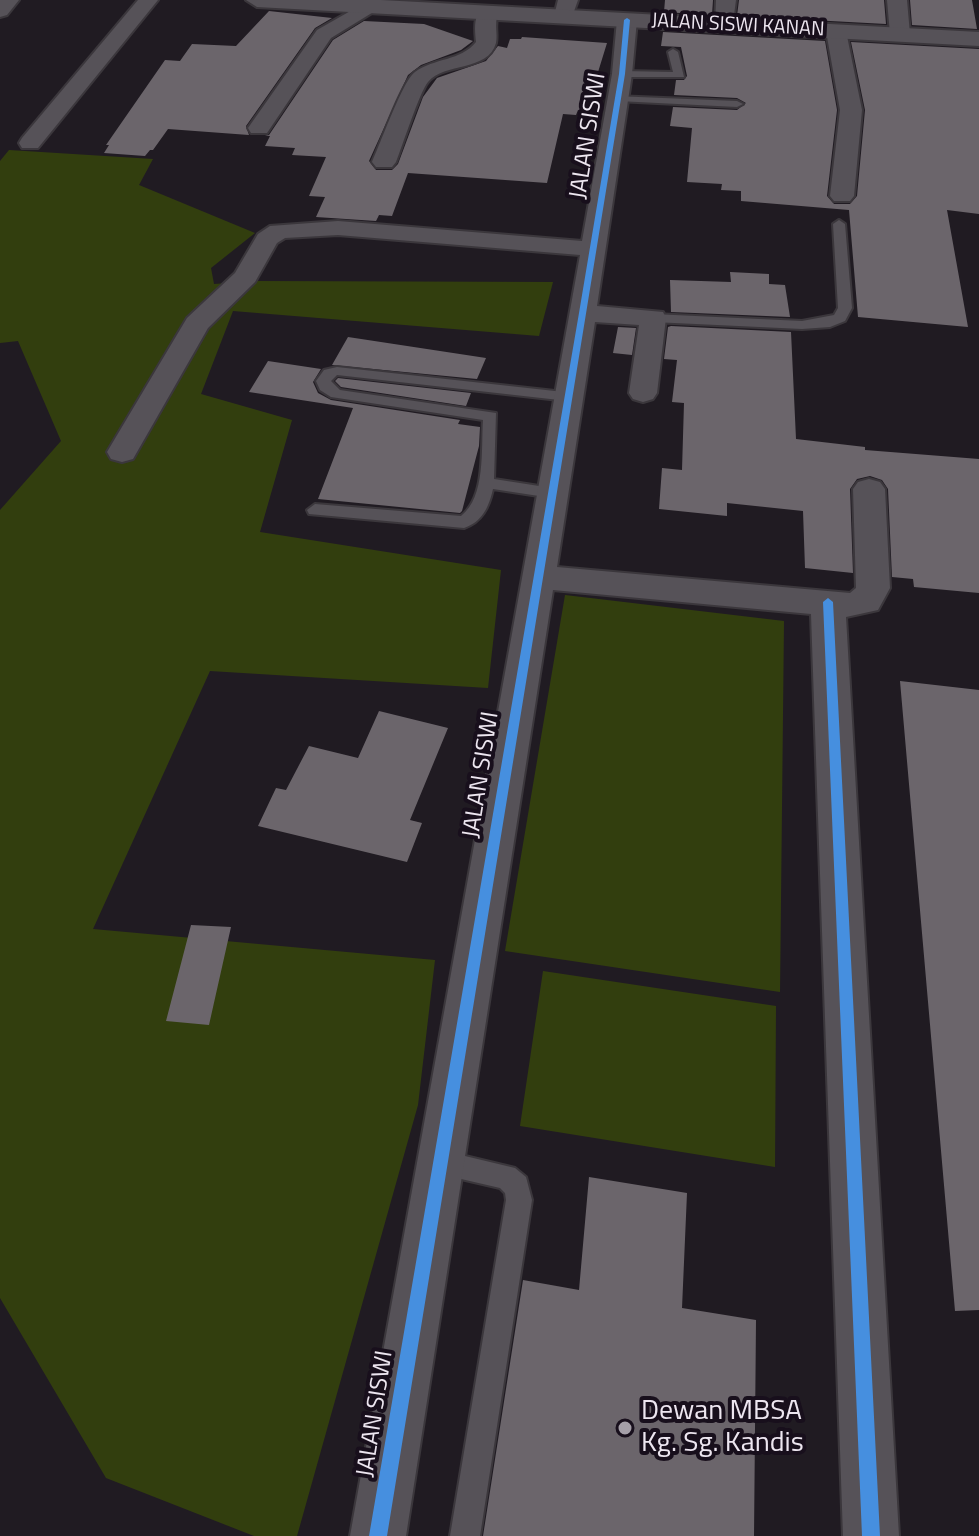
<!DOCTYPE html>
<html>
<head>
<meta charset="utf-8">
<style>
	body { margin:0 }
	canvas { display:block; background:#201b22 }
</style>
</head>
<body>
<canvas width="979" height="1536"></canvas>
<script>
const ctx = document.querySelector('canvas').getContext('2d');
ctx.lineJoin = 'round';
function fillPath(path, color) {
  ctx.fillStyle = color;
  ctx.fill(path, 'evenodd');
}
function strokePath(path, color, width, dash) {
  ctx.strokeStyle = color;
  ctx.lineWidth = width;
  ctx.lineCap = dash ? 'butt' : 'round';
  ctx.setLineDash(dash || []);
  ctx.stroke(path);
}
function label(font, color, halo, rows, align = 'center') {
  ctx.font = font + ' "Titillium Web",sans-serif';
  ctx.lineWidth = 8;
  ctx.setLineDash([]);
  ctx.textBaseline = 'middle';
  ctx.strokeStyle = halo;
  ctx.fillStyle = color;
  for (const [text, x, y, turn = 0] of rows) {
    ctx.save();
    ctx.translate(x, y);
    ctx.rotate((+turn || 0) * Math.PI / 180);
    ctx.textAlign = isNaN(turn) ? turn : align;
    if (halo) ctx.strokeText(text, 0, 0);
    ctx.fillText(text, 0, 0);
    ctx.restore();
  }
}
const green = new Path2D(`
	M9,150L153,159L139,185L255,233L211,268L214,284L255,281L553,282L539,336L233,311L201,394L292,420L260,532L501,570L488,688L210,671L93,929L435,960L418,1105L297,1536H254L106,1478L0,1298V510L61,441L18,341L0,343V161Z
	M565,595L784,621L780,992L505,951Z
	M543,971L776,1006L775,1167L520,1126Z`);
const building = new Path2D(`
	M665,0H713L712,15L664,12Z
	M739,0H884L886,24L737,16Z
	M910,0H972L977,29L912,25Z
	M269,11L332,18L315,28L246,126L249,135L168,129L153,150H150L145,156L104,153L109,145H106L165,60L180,61L192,44L236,46Z
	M364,21L424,24L473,41L461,50L421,65L408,75L369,161L376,170H392L398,164L423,97L437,78L486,61L498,46L507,48L510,39H521L522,37L607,43L586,111L578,110L576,115L563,114L547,183L408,173L392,216L379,215L376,221L316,217L325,197L309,196L326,157L292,155L295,148L265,146L270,136H265L269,135L333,40Z
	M663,32L825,41L837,110L827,196L834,204H850L857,196L865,110L851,42L979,49V214L947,210L968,327L858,317L849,210L741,201V191L721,190L722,184L687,182L692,128L670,126L673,107L737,110L746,103L737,98L674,95L676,80H684L687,76L681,47L661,46Z
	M730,272L769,274V284L785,285L790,317L671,312L670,280L731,282Z
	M671,326L791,332L796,439L865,447V450L979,459V593L914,587L913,579L892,577L888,489L882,480L870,476L857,479L850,489L853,573L805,568L803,511L727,503V516L659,509L662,468L682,470L684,403L672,402L677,360L664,359L668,327Z
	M618,327L636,328L632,355L613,353Z
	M348,337L486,358L477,379L332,365Z
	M268,361L321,369L313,382L318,393L331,400L460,420L458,424L480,427L479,446L462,511L460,513L318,499L353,408L249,392Z
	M338,378L471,393L466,406L341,387L335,381Z
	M900,681L979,690V1310L955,1311Z
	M379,711L448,728L410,820L422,823L407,862L258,826L276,788L286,790L309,746L358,758Z
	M191,925L231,927L209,1025L166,1021Z
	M589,1177L687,1193L682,1308L756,1320L754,1536H483L523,1280L579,1290Z`);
const service = new Path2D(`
	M673,49L678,52L684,77H622L617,74L622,71L673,72L668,52Z
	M614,96L737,101L743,104L737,107L618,101L612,98Z
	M839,220L845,224L852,308L845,321L830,327L802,329L653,322L646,318L653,314L802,321L834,315L838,308L833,224Z
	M337,367L573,393V399L568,401L337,375L331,381L340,390L496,413L494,479L552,488L560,493L552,498L493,489C489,507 482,522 464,528L309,514L307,510L315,504L461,516C486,497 481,448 483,420L331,397L320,390L316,381L324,370Z
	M440,1150L515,1168L526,1177L532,1200L480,1536H450L506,1200L505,1193L500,1188L431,1172L427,1163L431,1154Z`);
const minor = new Path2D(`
	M0,0H19L7,15L0,17Z
	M138,0H158L38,148H22L19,143L22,138Z
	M558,0H578L571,20H557L554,16Z
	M716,0H736L732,30L725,32L715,26Z
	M887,0H907L910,34L907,38H893L890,34Z
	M368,1L378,7L375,11L331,38L267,133H251L248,128L317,30Z
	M488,7L498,13C494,25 498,34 496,43C488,72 444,62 428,82C420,91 402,147 396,162L392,167H376L372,162C380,145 403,80 415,72C434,58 461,61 476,42C475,29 472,11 488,7Z
	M627,14L637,20L632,74L597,306L663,312L666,318L657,393L653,399L643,402L633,399L629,393L639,325L595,322L557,567L850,593L856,588L853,489L858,482L869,479L880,482L885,489L890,588L878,610L846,617L899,1536H843L811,614L553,590L406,1536H350L580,255L338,235L285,238L277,243L255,282L208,328L133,459L122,462L111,459L107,452L187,318L235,273L258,234L270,226L338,221L582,241L612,74L617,20Z
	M836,25L846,31L862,110L854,196L850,201H834L830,196L840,110L826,31Z`);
const tertiary = new Path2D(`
	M246,0H381L979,32V46L257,7Z`);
const cycleway = new Path2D(`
	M627,18L630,20L625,74L387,1536H369L579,313L619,74L624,20Z
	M828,598L833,602L880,1536H862L823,602Z`);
const markers = [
	[625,1428,8,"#a59fa8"]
];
const farStreetnames = [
	["JALAN SISWI KANAN",738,26,3]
];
const streetNames = [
	["JALAN SISWI",589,136,-81],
	["JALAN SISWI",482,775,-81],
	["JALAN SISWI",376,1414,-81]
];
const nearPoinames = [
	["Dewan MBSA",641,1412],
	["Kg. Sg. Kandis",641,1444]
];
fillPath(green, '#323e0e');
fillPath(building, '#6b656b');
strokePath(service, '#3b373c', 4);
strokePath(minor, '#3b373c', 4);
strokePath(tertiary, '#3b373c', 4);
fillPath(service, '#565258');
fillPath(minor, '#565258');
fillPath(tertiary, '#565258');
fillPath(cycleway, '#468fdf');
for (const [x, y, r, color] of markers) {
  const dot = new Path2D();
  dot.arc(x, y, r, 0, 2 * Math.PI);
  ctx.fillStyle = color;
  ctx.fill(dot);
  strokePath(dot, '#180f1c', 3);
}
label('20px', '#ede6f0', '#180f1c', farStreetnames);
label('24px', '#ede6f0', '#180f1c', streetNames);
label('28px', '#ede6f0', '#180f1c', nearPoinames, 'left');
</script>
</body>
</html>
